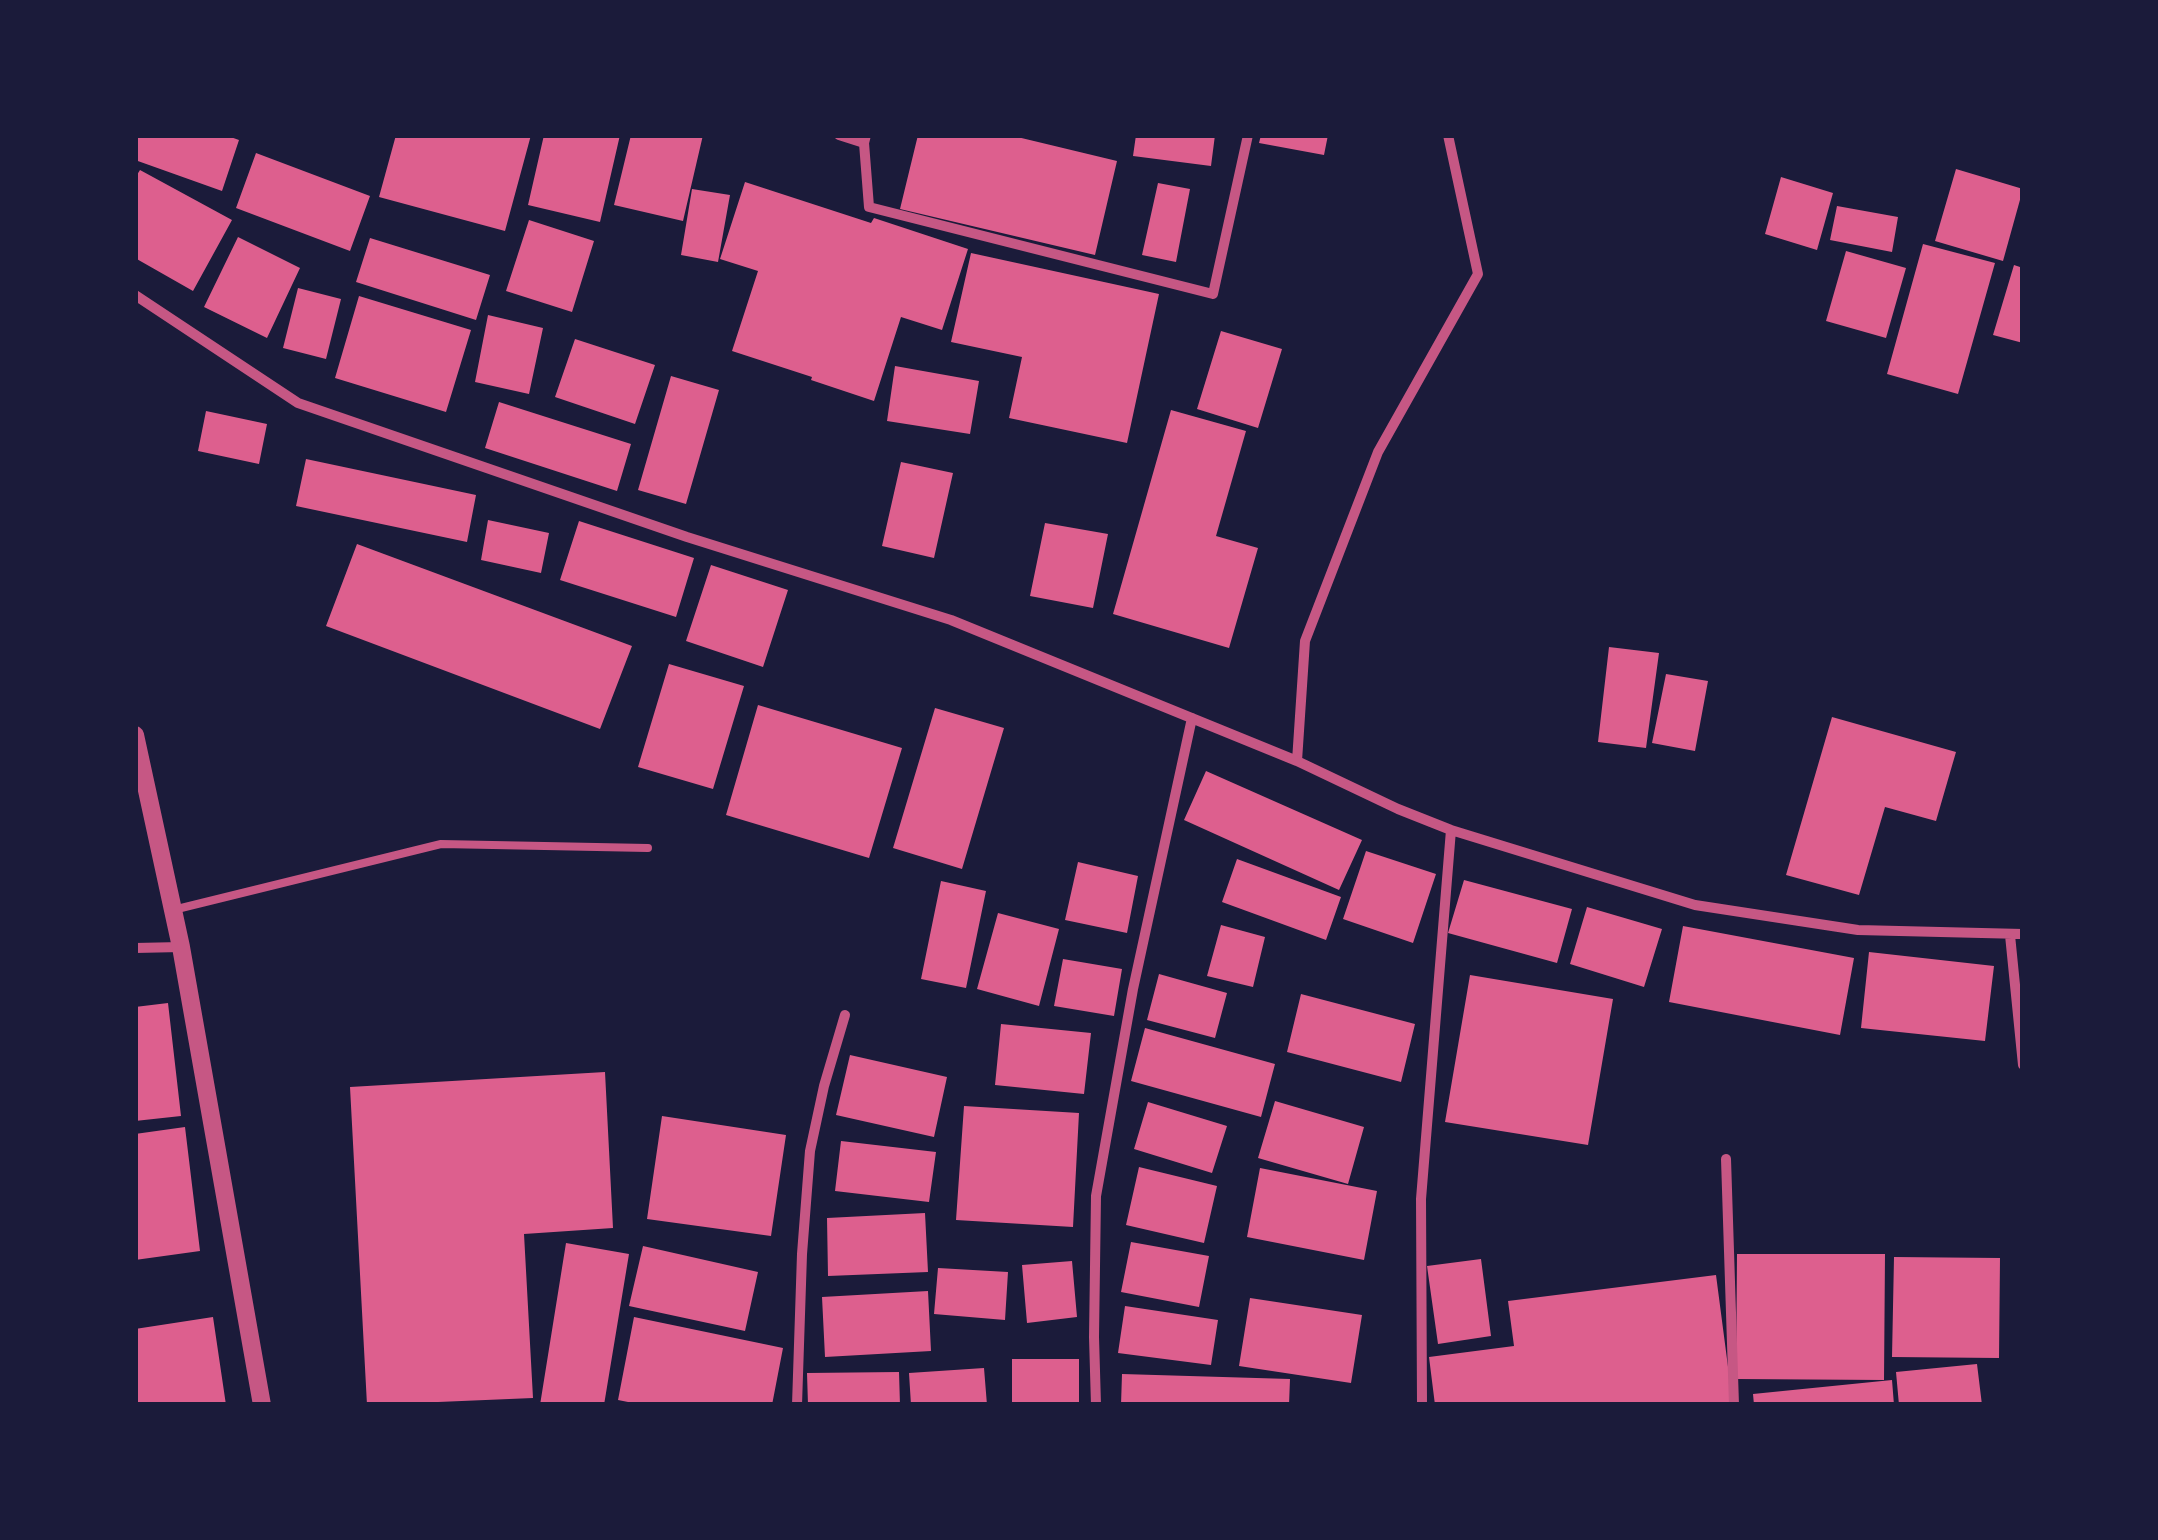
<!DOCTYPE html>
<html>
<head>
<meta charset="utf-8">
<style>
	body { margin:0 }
	#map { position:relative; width:2158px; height:1540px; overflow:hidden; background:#1b1b3a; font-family:"Archivo Narrow",sans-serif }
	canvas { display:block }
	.frame { position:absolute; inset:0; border:138px solid #1b1b3a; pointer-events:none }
</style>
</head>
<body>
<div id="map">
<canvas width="2158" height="1540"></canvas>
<div class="frame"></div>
</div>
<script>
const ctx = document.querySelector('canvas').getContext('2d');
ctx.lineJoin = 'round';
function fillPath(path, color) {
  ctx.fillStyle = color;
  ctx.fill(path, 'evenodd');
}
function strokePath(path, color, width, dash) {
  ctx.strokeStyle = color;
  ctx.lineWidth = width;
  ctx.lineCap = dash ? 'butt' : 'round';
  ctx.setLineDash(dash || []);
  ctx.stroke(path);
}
const building = new Path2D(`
	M135,135H225L239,140L222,191L135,160Z
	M396,135H531L505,231L379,197Z
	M544,135H620L600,222L528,205Z
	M631,135H703L683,221L614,205Z
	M918,135H1009L1117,161L1095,255L900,209Z
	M1136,135H1215L1211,166L1133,156Z
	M1261,135H1328L1324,155L1259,143Z
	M256,153L370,196L350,251L236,208Z
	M1956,169L2023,189L2003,261L1935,241Z
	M140,170L232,220L193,291L135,258V178Z
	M1781,177L1833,193L1817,250L1765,234Z
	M745,182L871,223L874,218L968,249L942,330L901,317L874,401L811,380L812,377L732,351L758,271L720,259Z
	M1158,183L1190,189L1176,262L1142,255Z
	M692,189L730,195L718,262L681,255Z
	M1837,206L1898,217L1892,252L1830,240Z
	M529,220L594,241L572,312L506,291Z
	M238,237L300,268L267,338L204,307Z
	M370,238L490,275L476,320L356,282Z
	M1923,244L1995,263L1958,394L1887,374Z
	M1846,251L1906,268L1886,338L1826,321Z
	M971,253L1159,294L1127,443L1009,418L1022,357L951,342Z
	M2014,265L2023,268V343L1993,335Z
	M298,288L341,299L326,359L283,348Z
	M359,296L471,330L446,412L335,378Z
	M488,315L543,328L529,394L475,382Z
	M1221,331L1282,349L1258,428L1197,409Z
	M575,339L655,365L635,424L555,397Z
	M895,366L979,381L970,434L887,421Z
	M671,376L719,390L686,504L638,490Z
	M499,402L631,444L617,491L485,448Z
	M1171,410L1246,431L1216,536L1258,548L1229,648L1113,614Z
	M206,411L267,424L259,464L198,451Z
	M306,459L476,495L467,542L296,506Z
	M901,462L953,473L934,558L882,546Z
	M488,520L549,533L541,573L481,560Z
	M579,521L694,558L676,617L560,580Z
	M1045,523L1108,534L1093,608L1030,596Z
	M357,544L632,646L600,729L326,626Z
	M711,565L788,590L763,667L686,641Z
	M1609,647L1659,653L1646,748L1598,742Z
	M669,664L744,686L713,789L638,767Z
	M1666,674L1708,681L1695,751L1652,743Z
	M758,705L902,748L869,858L726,815Z
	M935,708L1004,728L962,869L893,848Z
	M1832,717L1956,752L1936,821L1885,807L1859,895L1786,875Z
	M1206,771L1362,840L1339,890L1184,820Z
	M1366,851L1436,874L1413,943L1343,919Z
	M1237,859L1341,897L1326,940L1222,902Z
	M1078,862L1138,876L1127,933L1065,920Z
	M1464,880L1572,909L1557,963L1448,933Z
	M941,881L986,891L966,988L921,979Z
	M1587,907L1662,929L1644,987L1570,964Z
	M998,913L1059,929L1039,1006L977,989Z
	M1221,925L1265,937L1253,987L1207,976Z
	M1683,926L1854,958L1840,1035L1669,1002Z
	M1869,952L1994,966L1985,1041L1861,1028Z
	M1063,959L1122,969L1114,1016L1054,1006Z
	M1159,974L1227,993L1215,1038L1147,1020Z
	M1470,975L1613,999L1588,1145L1445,1122Z
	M1301,994L1415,1024L1401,1082L1287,1052Z
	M168,1003L181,1116L135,1121V1007Z
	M1001,1024L1091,1033L1084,1094L995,1085Z
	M1145,1028L1275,1064L1261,1117L1131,1081Z
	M850,1055L947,1077L934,1137L836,1115Z
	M605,1072L613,1228L524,1234L533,1398L367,1405L350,1087Z
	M1275,1101L1364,1127L1348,1184L1258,1158Z
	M1148,1102L1227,1126L1212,1173L1134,1149Z
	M964,1106L1079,1113L1073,1227L956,1220Z
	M662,1116L786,1135L771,1236L647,1219Z
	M185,1127L200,1251L135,1260V1134Z
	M841,1141L936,1152L929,1202L835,1191Z
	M1139,1167L1217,1186L1204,1243L1126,1225Z
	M1260,1168L1377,1191L1364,1260L1247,1237Z
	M925,1213L928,1272L828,1276L827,1218Z
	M1131,1242L1209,1256L1199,1307L1121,1292Z
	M566,1243L629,1254L604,1405H540Z
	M643,1246L758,1272L745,1331L629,1306Z
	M1737,1254H1885L1884,1380L1736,1379Z
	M1894,1257L2000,1258L1999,1358L1892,1357Z
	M1481,1259L1491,1336L1438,1344L1427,1266Z
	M1072,1261L1077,1317L1027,1323L1022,1265Z
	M938,1268L1008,1272L1005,1320L934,1314Z
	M1716,1275L1733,1405H1435L1429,1357L1514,1346L1508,1301Z
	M928,1291L931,1351L825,1357L822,1297Z
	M1250,1298L1362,1315L1351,1383L1239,1366Z
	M1125,1306L1218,1320L1211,1365L1118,1353Z
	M213,1317L226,1405H135V1329Z
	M634,1317L783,1348L772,1405H643L618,1400Z
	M1012,1359H1079V1405H1012Z
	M1977,1364L1982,1405H1899L1896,1372Z
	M984,1368L987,1405H911L909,1373Z
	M899,1372L900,1405H808L807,1373Z
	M1122,1374L1290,1379L1289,1405H1121Z
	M1892,1380L1894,1405H1754L1753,1394Z`);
const service = new Path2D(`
	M173,910L441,844L648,848`);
const minor = new Path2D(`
	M839,135L864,143L866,135
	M864,143L869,207L1213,294L1248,135
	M135,295L298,403L687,537L951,620L1297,761L1398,809L1451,830L1695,905L1858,930L2023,934
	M1297,761L1305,641L1378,452L1478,274L1448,135
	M2010,935L2023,1065
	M135,948L181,947
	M1726,1159L1734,1405
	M797,1405L802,1254L810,1151L824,1086L845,1015
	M1096,1405L1094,1337L1096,1196L1133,989L1192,718
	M1422,1405L1421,1199L1451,830`);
const tertiary = new Path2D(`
	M135,735L181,947L262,1405`);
fillPath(building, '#dd5f8e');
strokePath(service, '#c65784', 8);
strokePath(minor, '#c65784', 10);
strokePath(tertiary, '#c65784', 18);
</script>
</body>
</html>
